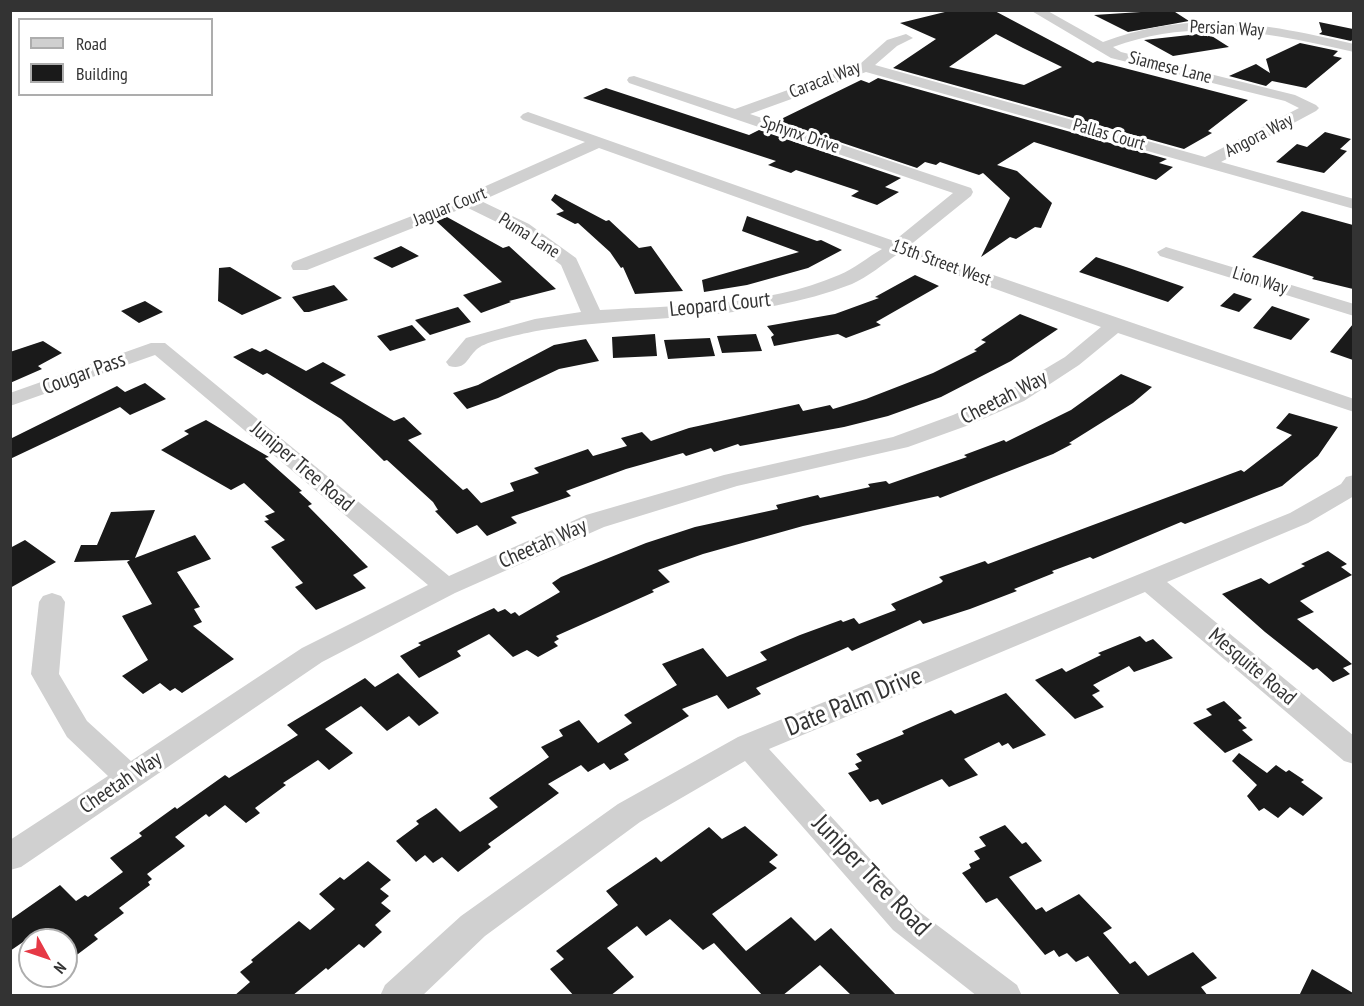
<!DOCTYPE html>
<html>
<head>
<meta charset="utf-8">
<style>
	body { margin:0 }
	#map { position:relative; width:1364px; height:1006px; overflow:hidden; background:#fff; font-family:"PT Sans Narrow",sans-serif }
	canvas { display:block }
	.frame { position:absolute; inset:0; border:12px solid #333; pointer-events:none }
	.legend { position:absolute; left:18px; top:18px; width:195px; height:78px; box-sizing:border-box; background:#fff; border:2px solid #adadad; margin:0; padding:8px 10px; list-style:none; font-size:18px; color:#333 }
	.legend li { display:flex; align-items:center; gap:12px; height:30px }
	.legend b { width:30px; border:2px solid #adadad }
	.north { position:absolute; left:18px; top:928px; width:60px; height:60px; box-sizing:border-box; background:#fff; border:2px solid #adadad; border-radius:50%; rotate:130deg; font-size:16px; font-weight:700; line-height:24px; text-align:center; color:#333 }
	.north::after { content:''; display:block; margin:auto; width:21px; height:27px; background:#e63946; clip-path:polygon(50% 0,100% 100%,50% 72%,0 100%) }
</style>
</head>
<body>
<div id="map">
<canvas width="1364" height="1006"></canvas>
<div class="frame"></div>
<ul class="legend">
<li><b style="height:8px;background:#d0d0d0"></b>Road</li>
<li><b style="height:16px;background:#1a1a1a"></b>Building</li>
</ul>
<div class="north">N</div>
</div>
<script>
const ctx = document.querySelector('canvas').getContext('2d');
ctx.lineJoin = 'round';
function fillPath(path, color) {
  ctx.fillStyle = color;
  ctx.fill(path, 'evenodd');
}
function label(font, color, halo, rows, align = 'center') {
  ctx.font = font + ' "PT Sans Narrow",sans-serif';
  ctx.lineWidth = 6;
  ctx.setLineDash([]);
  ctx.textBaseline = 'middle';
  ctx.strokeStyle = halo;
  ctx.fillStyle = color;
  for (const [text, x, y, turn = 0] of rows) {
    ctx.save();
    ctx.translate(x, y);
    ctx.rotate((+turn || 0) * Math.PI / 180);
    ctx.textAlign = isNaN(turn) ? turn : align;
    if (halo) ctx.strokeText(text, 0, 0);
    ctx.fillText(text, 0, 0);
    ctx.restore();
  }
}
const building = new Path2D(`
	M953,10H993L1093,63L1097,61L1248,100L1208,131L1212,133L1184,149L893,68L936,39L900,23ZM996,34L1023,48L1062,67L1024,85L949,67Z
	M1172,10L1189,21L1128,32L1094,15Z
	M1319,22L1353,29V39L1351,41L1319,34L1322,32Z
	M1207,33L1229,47L1173,56L1144,40Z
	M1300,43L1338,51L1333,56L1342,58L1306,88L1272,81L1266,86L1229,76L1256,64L1270,73L1266,59Z
	M878,78L1167,159L1159,163L1173,167L1156,180L1034,142L997,165L1017,171L1052,203L1041,228L1035,227L1016,239L1010,237L981,257L1010,198L983,173L979,175L940,162L936,165L925,162L917,168L777,121L861,80L869,83Z
	M606,88L749,135L759,130L901,178L885,187L899,192L877,205L851,196L859,191L796,170L791,173L768,165L776,161L583,98Z
	M1325,132L1351,139L1340,149L1347,151L1324,173L1276,162L1297,144L1307,147Z
	M555,194L606,221L609,220L639,248L651,246L683,291L635,294L623,267L621,268L610,252L578,223L575,224L556,214L564,211L551,200Z
	M1302,211L1353,225V289L1312,279L1314,277L1252,257Z
	M747,216L817,241L821,240L842,250L808,268L747,285L704,292L702,280L799,252L742,231Z
	M447,217L503,248L509,246L556,289L509,301L511,302L481,313L463,295L502,282L436,221Z
	M401,246L419,256L392,268L373,258Z
	M1096,257L1129,268L1184,287L1168,302L1079,272Z
	M230,267L282,298L242,315L218,301L219,268Z
	M915,275L939,286L876,322L881,325L846,338L838,334L774,346L771,337L774,335L767,326L835,314L879,298L875,297Z
	M334,285L348,300L309,312H304L292,297Z
	M1234,293L1252,299L1239,312L1220,306Z
	M145,301L163,312L139,323L121,311Z
	M1272,306L1310,319L1291,340L1253,328Z
	M458,307L471,322L430,335L415,320Z
	M1020,314L1058,329L1011,361L941,397L888,416L844,427L740,446L738,444L714,452L711,448L686,456L683,453L626,469L566,491L571,496L511,517L517,523L487,536L477,525L457,534L435,511L438,510L433,502L387,460L384,461L341,419L267,373L263,375L233,357L252,348L260,352L266,349L306,371L323,362L346,375L330,383L394,421L404,417L422,434L408,440L463,490L467,488L481,503L514,491L510,483L539,473L534,468L588,449L593,456L627,446L621,438L642,432L651,441L689,428L799,404L803,411L830,405L833,409L866,399L933,373L977,351L974,350L986,342L981,340Z
	M1353,324V360L1330,352Z
	M412,325L426,340L390,351L377,336Z
	M655,334L657,356L613,358L612,337Z
	M756,334L762,351L722,353L717,336Z
	M710,338L715,356L668,359L664,340Z
	M586,339L599,361L559,369L498,398L467,409L453,393L478,385L554,345Z
	M43,341L62,353L38,366L42,369L10,383V352Z
	M1121,374L1152,387L1133,403L1069,443L1072,444L1053,454L940,498L938,496L803,526L703,554L658,570L670,582L652,590L654,592L556,636L559,639L554,642L558,646L538,657L527,650L513,657L489,634L457,651L461,656L419,678L400,656L421,645L418,643L494,608L498,612L505,609L511,614L515,612L519,616L560,592L552,583L561,577L646,543L695,527L778,509L776,505L818,495L820,498L870,487L868,484L886,481L889,484L967,457L964,455L1004,440L1006,442L1071,410Z
	M145,383L166,399L130,415L120,407L10,459V439L117,386L125,392Z
	M1289,413L1338,427L1318,456L1282,486L1185,524L1181,522L1093,559L1090,557L1052,571L1054,573L1014,589L1017,591L970,609L923,624L920,620L852,651L848,647L756,688L761,694L728,709L717,695L682,709L689,716L624,754L629,760L610,770L604,763L588,772L581,765L548,784L559,793L488,844L491,847L458,872L442,857L433,863L425,855L416,862L396,841L419,824L416,821L436,808L460,832L498,807L489,798L549,757L541,747L563,736L559,730L579,720L598,743L632,723L624,715L677,685L662,664L703,648L727,677L767,660L760,652L800,635L841,620L843,622L854,618L859,624L896,610L891,604L941,583L943,581L939,577L985,561L988,564L1241,470L1244,472L1292,435L1276,428Z
	M206,420L269,457L265,458L302,491L299,492L312,504L308,506L368,567L353,575L366,588L316,610L295,587L303,583L271,547L285,540L264,521L269,520L265,516L275,512L244,483L231,490L161,450L189,434L184,431Z
	M155,510L135,558L195,535L211,559L177,572L200,607L194,609L202,622L193,626L234,659L182,693L175,688L170,691L160,683L143,694L122,676L148,660L122,616L152,604L127,562L130,560L74,562L81,545H97L111,512Z
	M25,540L56,562L10,588V548Z
	M1328,551L1347,564L1341,567L1352,575L1300,601L1314,612L1297,619L1352,664L1343,668L1350,674L1333,682L1317,668L1313,670L1265,632L1222,594L1261,578L1269,584L1305,566L1301,564Z
	M1140,636L1146,642L1153,639L1173,658L1134,672L1129,666L1093,685L1100,691L1092,695L1104,707L1075,719L1035,680L1062,668L1066,672L1101,655L1098,653Z
	M398,673L439,713L419,726L409,716L387,731L361,706L325,729L353,753L329,770L318,760L283,783L286,785L255,808L260,813L246,823L225,805L209,817L206,814L175,837L185,846L147,874L152,879L148,882L150,885L119,908L124,913L94,935L98,939L74,957L66,948V940H59L48,929L38,936L36,933L10,951V920L60,885L76,901L85,895L88,897L123,872L110,858L142,836L139,833L175,807L177,809L225,775L229,778L298,735L287,725L365,678L375,687Z
	M1006,693L1046,735L1013,749L1008,743L1002,746L999,742L964,759L978,775L949,787L942,779L882,805L878,799L870,802L848,773L859,769L855,764L862,761L856,754L904,734L902,731L920,723L951,710L955,714Z
	M1224,701L1242,718L1238,720L1247,728L1242,730L1253,740L1225,753L1193,723L1212,715L1206,709Z
	M1239,753L1267,773L1276,765L1286,772L1289,770L1304,780L1301,782L1323,798L1303,816L1290,807L1278,818L1264,808L1259,811L1247,796L1257,785L1232,761Z
	M1005,825L1022,844L1026,842L1042,861L1009,877L1036,910L1042,907L1046,912L1079,894L1112,928L1103,933L1130,964L1135,961L1148,976L1193,952L1217,978L1201,987L1208,996H1121L1088,956L1076,962L1067,953L1059,957L1054,950L1045,955L997,898L986,903L962,873L971,868L969,864L980,859L974,851L986,846L979,837Z
	M745,826L778,855L769,862L777,868L712,914L746,951L791,917L815,941L831,928L897,996H852L820,965L782,996H763L714,943L703,950L670,919L646,936L637,926L607,948L634,977L610,996H574L550,969L564,959L556,951L618,905L606,891L656,857L661,862L709,827L722,839Z
	M368,861L391,880L380,889L389,896L381,903L391,911L375,925L382,932L364,948L359,944L328,970L326,968L292,996H234L250,982L240,972L253,962L251,960L299,921L310,930L335,909L319,894L340,877L344,880Z
	M1312,969L1353,993V996H1299Z`);
const minor = new Path2D(`
	M1030,10H1046L1103,42C1194,9 1261,23 1354,44V52C1269,33 1197,17 1113,47L1121,52L1295,95L1316,105L1319,108L1316,111L1221,162L1354,199V209L866,72L750,114L971,188L973,192L971,196L909,246L1354,399V412L1118,333L1079,365L1024,401L969,425L908,447L737,486L604,527L455,593L322,662L21,867L10,870V840L108,776L67,737L31,674L39,602L43,596L52,593L61,596L65,602L59,674L87,721L131,761L302,648L428,585L155,355L10,406V393L151,343H165L449,576L586,515L724,475L893,437L953,415L1008,391L1065,357L1101,327L898,254C883,264 868,277 852,284C753,323 645,314 542,330C530,332 488,341 480,347C467,355 468,371 449,366L446,362L466,338L535,319L581,312L561,265L517,232L466,207L307,270H293L291,266L293,262L461,197L585,142L523,120L520,117L523,114L528,112L894,241L953,193L629,83L627,80L629,77L634,76L735,109L860,64L887,40L906,34L913,38L897,46L875,65L1205,157L1299,108L1285,101L1111,58ZM599,148L882,249C868,257 854,269 839,275C765,307 679,305 600,310L576,258L529,224L481,201Z
	M1166,247L1354,304V316L1160,256L1157,252Z
	M1354,475V496L1308,523L1167,582L1354,736V764L1344,761L1145,592L769,749L917,910L1017,985L1022,996H977L893,930L745,761L640,822L485,936L422,996H380L385,985L461,916L618,804L738,737L1290,513L1341,484L1346,477Z`);
const farStreetnames = [
	["Persian Way",1227,29,3],
	["Siamese Lane",1170,68,14],
	["Caracal Way",825,80,-21],
	["Sphynx Drive",800,135,19],
	["Pallas Court",1109,135,16],
	["Angora Way",1259,136,-27],
	["Jaguar Court",450,207,-22],
	["Puma Lane",529,236,32],
	["15th Street West",941,263,20],
	["Lion Way",1260,281,17]
];
const streetNames = [
	["Leopard Court",720,305,-6],
	["Cougar Pass",84,374,-20],
	["Cheetah Way",1004,398,-27],
	["Juniper Tree Road",302,467,40],
	["Cheetah Way",543,544,-24],
	["Mesquite Road",1252,667,40],
	["Cheetah Way",121,783,-34]
];
const nearStreetnames = [
	["Date Palm Drive",854,702,-22],
	["Juniper Tree Road",871,876,46]
];
fillPath(building, '#1a1a1a');
fillPath(minor, '#d0d0d0');
label('18px', '#333', '#fff', farStreetnames);
label('21px', '#333', '#fff', streetNames);
label('26px', '#333', '#fff', nearStreetnames);
</script>
</body>
</html>
